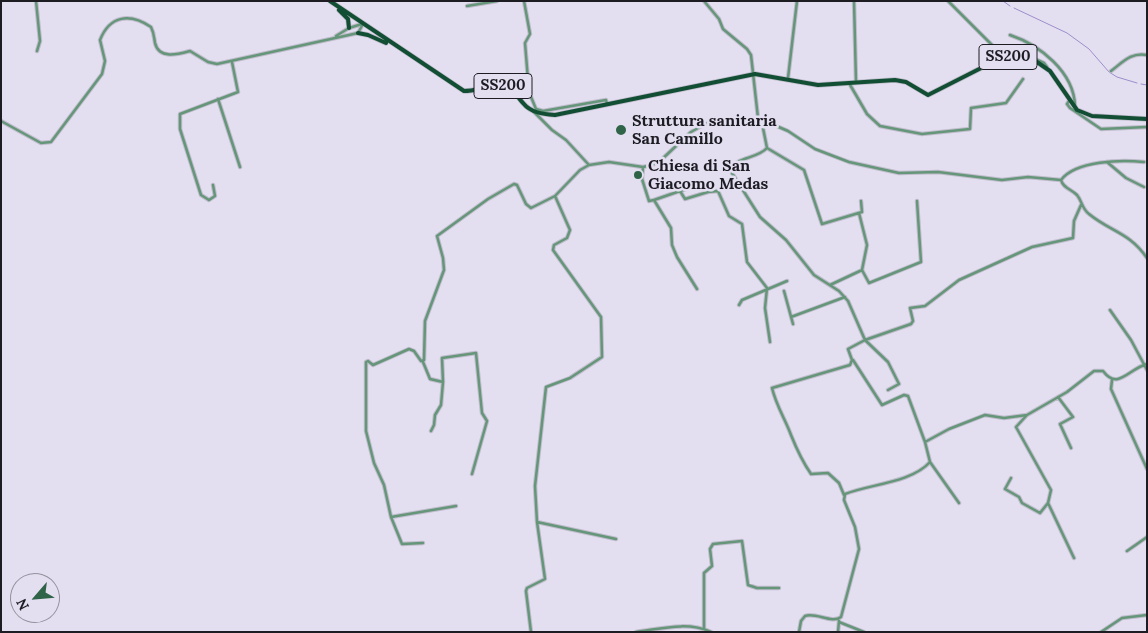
<!DOCTYPE html>
<html>
<head>
<meta charset="utf-8">
<style>
	body { margin:0 }
	#map { position:relative; width:1148px; height:633px; overflow:hidden; background:#e3dff1; font-family:Lora,serif }
	canvas { display:block }
	.frame { position:absolute; inset:0; border:2px solid #1e1c23; pointer-events:none }
	.north { position:absolute; left:10px; top:573px; width:50px; height:50px; box-sizing:border-box; background:#e3dff1; border:1px solid #94919f; border-radius:50%; rotate:243deg; font-size:14px; font-weight:700; line-height:20px; text-align:center; color:#1e1c23 }
	.north::after { content:''; display:block; margin:auto; width:18px; height:22px; background:#306449; clip-path:polygon(50% 0,100% 100%,50% 72%,0 100%) }
</style>
</head>
<body>
<div id="map">
<canvas width="1148" height="633"></canvas>
<div class="frame"></div>
<div class="north">N</div>
</div>
<script>
const ctx = document.querySelector('canvas').getContext('2d');
ctx.lineJoin = 'round';
function strokePath(path, color, width, dash) {
  ctx.strokeStyle = color;
  ctx.lineWidth = width;
  ctx.lineCap = dash ? 'butt' : 'round';
  ctx.setLineDash(dash || []);
  ctx.stroke(path);
}
function label(font, color, halo, rows, align = 'center') {
  ctx.font = font + ' Lora,serif';
  ctx.lineWidth = 5;
  ctx.setLineDash([]);
  ctx.textBaseline = 'middle';
  ctx.strokeStyle = halo;
  ctx.fillStyle = color;
  for (const [text, x, y, turn = 0] of rows) {
    ctx.save();
    ctx.translate(x, y);
    ctx.rotate((+turn || 0) * Math.PI / 180);
    ctx.textAlign = isNaN(turn) ? turn : align;
    if (halo) ctx.strokeText(text, 0, 0);
    ctx.fillText(text, 0, 0);
    ctx.restore();
  }
}
const stream = new Path2D(`
	M1003,1L1010,6
	M1014,8L1067,33L1089,49L1109,72L1117,77L1137,83
	M1141,84L1147,85`);
const minor = new Path2D(`
	M36,1L40,41L37,51
	M524,1L530,34L525,43L529,92L536,109L543,111L606,100L607,104
	M704,1L719,19L723,29L747,49L751,55L758,118L763,128L767,148
	M854,1L856,82
	M948,1L994,47L1015,50L1044,63L1047,67
	M467,6L497,1
	M1010,35C1040,45 1074,72 1075,106
	M1111,71C1123,62 1131,52 1147,55
	M788,78L797,1
	M849,83L867,114L880,126L922,134L970,129L971,108L1006,103L1023,79
	M218,99L240,167
	M1069,101L1067,104L1070,108L1101,129L1147,127
	M534,112L552,130L566,140L589,165
	M767,148C758,158 739,157 732,167V173L760,217L786,240L814,275L839,291L848,301L865,340L848,349L852,360L850,365L772,388C776,405 785,419 791,435C797,450 802,461 811,474L828,473L839,483L844,495
	M767,148L804,170L822,224L862,212L861,201
	M1107,162L1126,178L1144,187
	M643,167L642,179L649,201L654,200L671,228L672,245L677,257L697,289
	M1061,180C1063,188 1071,189 1077,195C1082,201 1082,209 1089,214C1111,232 1129,232 1147,258
	M1061,180C1076,160 1122,160 1144,162
	M213,185L215,196L209,200L201,195L180,129V114L238,92L232,62
	M692,187L680,191L685,199L708,192L718,191L729,216L742,224L747,262L767,288L765,308L770,342
	M654,200L680,191
	M862,270L869,283L921,262L917,201
	M830,285L862,270L867,245L859,213
	M784,291L793,324
	M739,305L742,300L787,281
	M1110,310L1131,340L1147,370
	M791,317L845,297
	M853,360L882,405L904,395L908,396L925,442
	M423,362L430,379L443,382L442,358L476,353L482,413L487,421L472,474
	M1112,380L1111,389L1147,469
	M888,390L899,384L888,362L865,340L911,324L913,321L910,308L925,306L959,280L1032,247L1073,238L1074,221L1081,205
	M1058,397L1073,417L1060,424L1071,448
	M1027,415L1016,427L1051,490L1048,503L1074,558
	M431,431L434,425L435,415L441,405L443,382
	M930,462L959,503
	M1011,478L1005,489L1019,497L1022,503L1040,513L1048,503
	M391,517L456,506
	M537,522L616,539
	M423,543L402,544L391,517L384,485L374,463L366,431V362L368,361L373,365L409,349L414,351L421,361L424,360L425,321L444,270L443,258L437,236L488,199L514,184L517,185L526,204L531,208L555,196L580,170L589,165L609,162L643,167L652,165L660,161L691,132L705,124L741,119L758,118L788,131L815,149L849,162L899,173L938,172L1002,180L1028,177L1061,180
	M1127,551L1147,537
	M839,622L864,632
	M704,629V573L712,566L710,549L713,544L742,541L748,585L757,588H779
	M531,632L526,591L527,588L545,579L537,522L535,486L546,387L570,378L602,357L601,317L553,250L554,245L567,238L570,230L555,196
	M636,632C660,629 687,621 711,632
	M799,632L801,621L805,616C816,612 832,624 841,617L859,549L855,527L844,500L845,494C870,484 911,483 930,462L925,442L949,429L985,415L1004,418L1027,415L1067,392L1094,371H1103C1118,391 1128,369 1147,364
	M838,632L839,621
	M1101,632L1122,618L1147,615`);
const tertiary = new Path2D(`
	M336,36L349,28L362,24
	M1,121L41,143L51,142L102,74L105,61L100,40C110,15 130,13 151,27C154,33 154,37 155,43C159,60 179,54 190,51L208,62L217,64L358,33L363,24`);
const primary = new Path2D(`
	M330,1L464,91C478,91 494,83 507,87C514,89 518,98 523,103C531,113 543,114 555,115L755,74L818,85L895,80L906,82L928,95L993,62L1008,57L1018,58L1037,62L1050,71L1077,110L1092,116L1147,119
	M339,10L348,19L349,28
	M358,33L368,35L386,43`);
const markers = [
	[621,130,6,"#306449"],
	[638,175,5,"#306449"]
];
const shields = [
	[1008,57,58],
	[503,86,58]
];
const shieldNames = [
	["SS200",1008,57],
	["SS200",503,86]
];
const poiNames = [
	["Struttura sanitaria",632,121],
	["San Camillo",632,139],
	["Chiesa di San",648,166],
	["Giacomo Medas",648,184]
];
strokePath(stream, '#9d8dca', 1);
strokePath(minor, '#c0bccc', 4.5);
strokePath(tertiary, '#c0bccc', 4.5);
strokePath(primary, '#c0bccc', 5.5);
strokePath(minor, '#65967a', 2.5);
strokePath(tertiary, '#65967a', 2.5);
strokePath(primary, '#124e33', 4);
for (const [x, y, r, color] of markers) {
  const dot = new Path2D();
  dot.arc(x, y, r, 0, 2 * Math.PI);
  ctx.fillStyle = color;
  ctx.fill(dot);
  strokePath(dot, '#e3dff1', 2);
}
for (const [x, y, w] of shields) {
  const box = new Path2D();
  box.roundRect(x - w / 2, y - 12.5, w, 25, 4);
  ctx.fillStyle = '#e3dff1';
  ctx.fill(box);
  strokePath(box, '#1e1c23', 1);
}
label('bold 15px', '#1e1c23', null, shieldNames);
label('bold 16px', '#1e1c23', '#e3dff1', poiNames, 'left');
</script>
</body>
</html>
